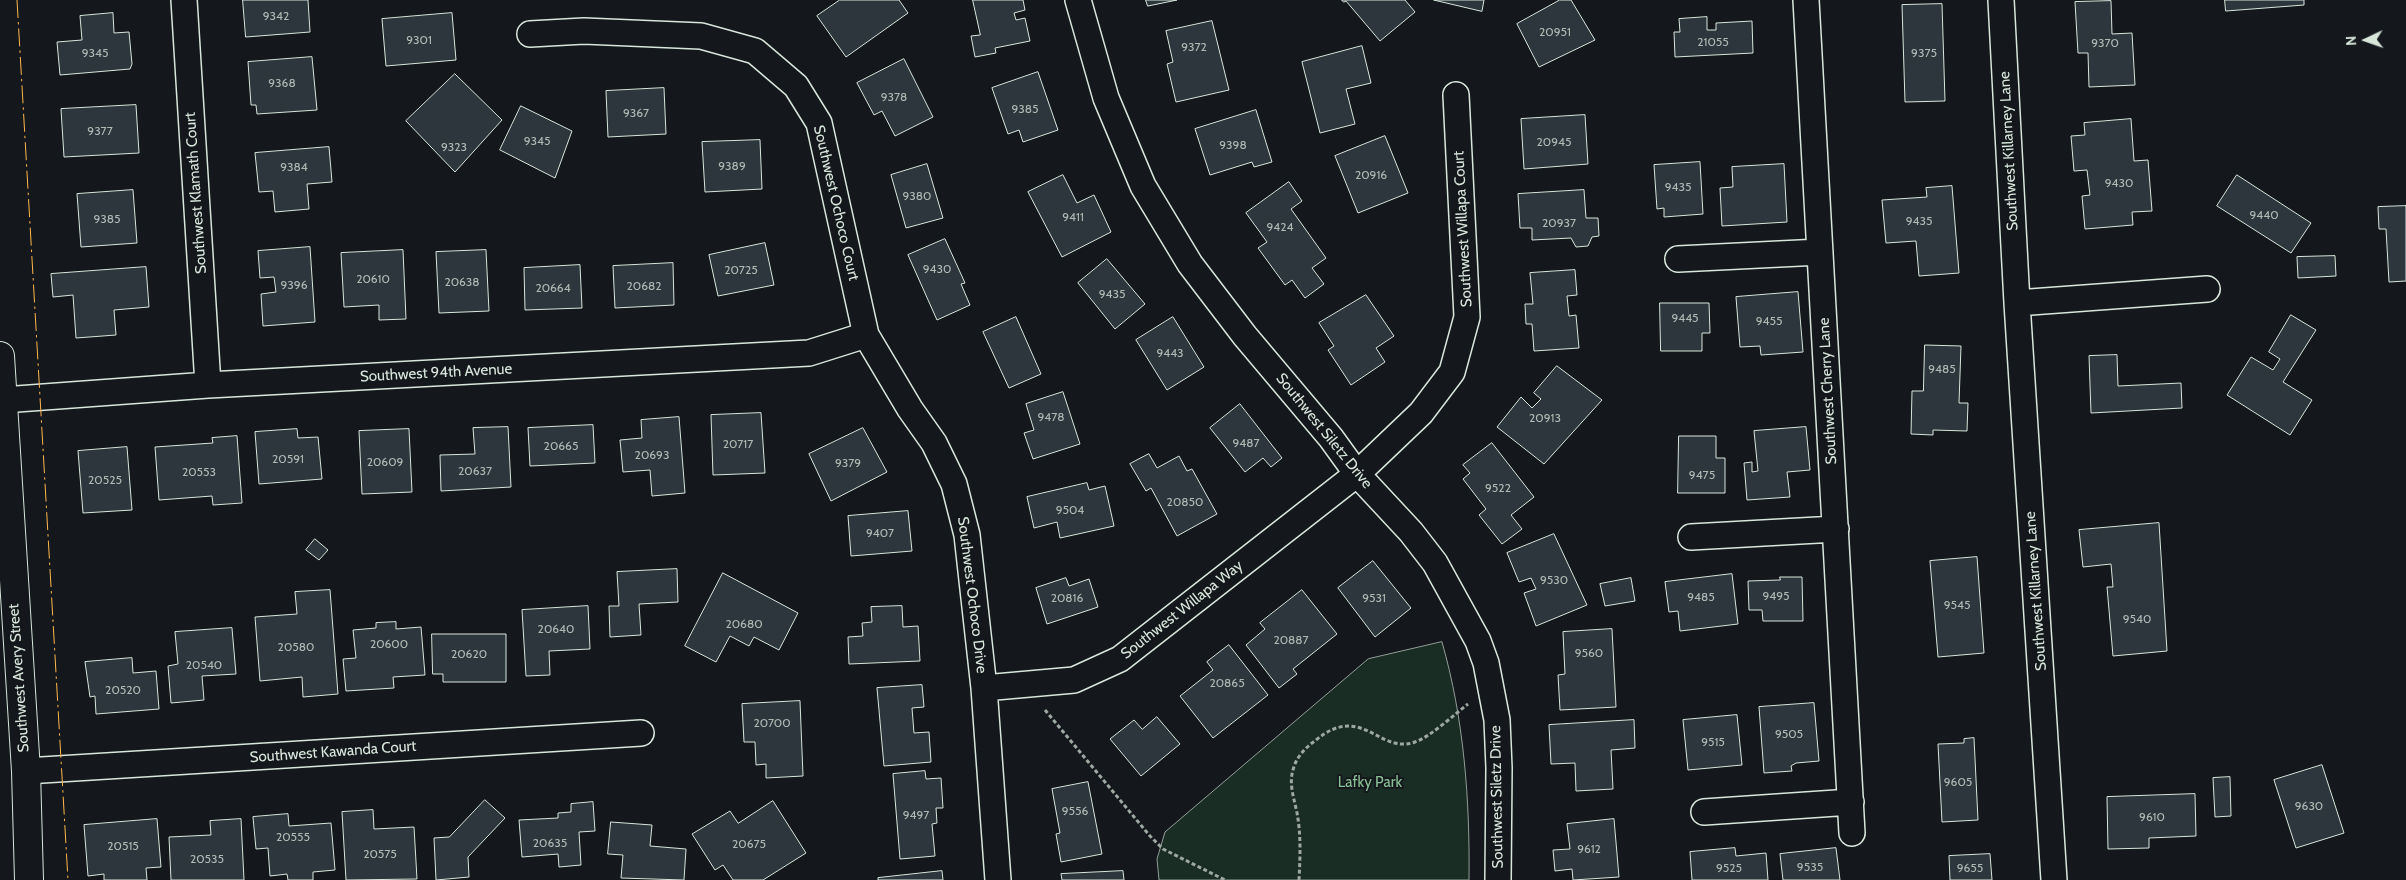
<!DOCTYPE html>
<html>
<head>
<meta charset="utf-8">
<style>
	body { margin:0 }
	#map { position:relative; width:2406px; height:880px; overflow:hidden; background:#14181c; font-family:Cabin,sans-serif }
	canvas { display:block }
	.north { position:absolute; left:2341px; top:15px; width:50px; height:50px; -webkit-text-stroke:4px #14181c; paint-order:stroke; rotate:267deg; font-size:14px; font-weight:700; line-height:20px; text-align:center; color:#d8e6dc }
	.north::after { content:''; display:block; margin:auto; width:18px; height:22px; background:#d8e6dc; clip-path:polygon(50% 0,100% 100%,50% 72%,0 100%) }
</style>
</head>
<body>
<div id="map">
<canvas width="2406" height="880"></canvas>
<div class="north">N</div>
</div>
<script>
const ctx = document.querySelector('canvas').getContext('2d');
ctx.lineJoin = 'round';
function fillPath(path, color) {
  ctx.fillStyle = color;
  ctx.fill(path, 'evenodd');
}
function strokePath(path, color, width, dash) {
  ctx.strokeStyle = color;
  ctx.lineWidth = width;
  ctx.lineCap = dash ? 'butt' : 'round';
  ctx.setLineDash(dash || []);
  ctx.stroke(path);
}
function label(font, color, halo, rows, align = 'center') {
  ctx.font = font + ' Cabin,sans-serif';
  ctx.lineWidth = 4;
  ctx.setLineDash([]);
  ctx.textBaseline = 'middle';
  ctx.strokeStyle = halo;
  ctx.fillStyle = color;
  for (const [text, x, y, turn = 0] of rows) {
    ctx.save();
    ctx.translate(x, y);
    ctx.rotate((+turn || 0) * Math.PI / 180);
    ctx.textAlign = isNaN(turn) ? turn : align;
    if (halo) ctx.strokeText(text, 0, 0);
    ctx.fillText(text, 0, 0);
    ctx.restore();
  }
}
const green = new Path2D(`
	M1442,642C1464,719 1470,800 1469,880H1159L1157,859L1165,832L1368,659Z`);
const building = new Path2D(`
	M243,0H308L310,32L246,37Z
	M840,0H899L908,13L846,57L817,16Z
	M973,0H1023L1025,10L1014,13L1016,20L1025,18L1030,41L995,48L996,53L975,57L971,36L980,35Z
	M1146,0H1177L1148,6Z
	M1342,0H1405L1415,12L1380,41L1346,1L1344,2Z
	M1434,0H1484L1482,11Z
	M1560,0H1571L1595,40L1539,67L1517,24Z
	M2225,0H2304V5L2226,11Z
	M2111,1L2112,34L2132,33L2135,85L2089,87L2088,53H2078L2075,2Z
	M1942,4L1945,101L1905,102L1902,5Z
	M113,13L114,33L129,32L132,64L130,69L60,75L57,42L82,40L80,16Z
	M452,13L456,60L386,66L382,19Z
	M1707,17V30H1716V23L1752,21L1753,53L1675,57L1674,32H1680L1679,19Z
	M1212,21L1229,90L1176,102L1167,64L1173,62L1166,31Z
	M1362,46L1371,83L1346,89L1355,124L1320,133L1302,62Z
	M312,57L317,110L257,114L256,105H251L248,62Z
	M904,59L933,117L895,136L882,111L874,115L857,83Z
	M1038,72L1058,130L1023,142L1019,130L1008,134L992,88Z
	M455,74L502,120L455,172L406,121Z
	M664,88L666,134L608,137L606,91Z
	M136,105L139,153L64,157L61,109Z
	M521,106L572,131L555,178L500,150Z
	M1256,110L1272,162L1254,167L1252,162L1210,175L1195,129Z
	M1585,115L1588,164L1524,169L1521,119Z
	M2131,119L2134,161L2148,160L2152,211L2132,212L2133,225L2085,229L2082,196L2090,195L2087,170L2074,171L2071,136L2085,135L2084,123Z
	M1385,136L1408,193L1358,213L1335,156Z
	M760,140L762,189L705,192L702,142Z
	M329,147L332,182L307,184L309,209L275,212L273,191L259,192L255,153Z
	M1700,162L1703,214L1664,217V208L1657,209L1654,165Z
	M927,164L943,218L906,228L891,175Z
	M1784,164L1787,222L1722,226L1720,188L1733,187L1732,167Z
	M1063,175L1077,203L1094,195L1111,232L1062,257L1028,192Z
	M2237,175L2311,223L2291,253L2217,206Z
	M1289,182L1302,201L1291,209L1326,258L1312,268L1324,284L1305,298L1292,280L1285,285L1258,248L1267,242L1246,213Z
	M1952,186L1959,273L1919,276L1916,241L1886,243L1882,200L1927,197L1926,188Z
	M133,190L137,243L81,247L77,194Z
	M1584,190L1586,218H1598L1599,236L1592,237L1588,246L1576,247L1571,238L1532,240V228H1520L1518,194Z
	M2406,206V281L2389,282L2386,229H2379L2378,207Z
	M945,239L965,283L961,284L970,305L937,320L908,255Z
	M765,243L774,285L718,296L709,255Z
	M310,247L315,322L263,326L261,294L276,292L274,277L260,278L258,251Z
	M403,250L406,319L379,320V305L344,307L341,253Z
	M486,250L489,311L439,313L436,252Z
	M2335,256L2336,276L2298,278L2297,257Z
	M1107,259L1145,304L1115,329L1078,283Z
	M673,263L674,305L615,308L613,266Z
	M580,265L582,308L525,310L524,268Z
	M146,267L149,307L114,310L116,335L76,338L73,295L53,297L51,274Z
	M1575,270L1577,295L1567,296L1569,316L1576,315L1579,348L1534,351L1532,324H1526L1525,304H1533L1530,273Z
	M1798,292L1803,352L1761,355L1760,346L1740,347L1736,297Z
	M1366,295L1394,336L1376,348L1385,362L1351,385L1328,350L1334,346L1319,323Z
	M1660,303H1709L1710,333H1702V351H1661Z
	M2291,315L2316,330L2283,382L2312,400L2290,435L2227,395L2251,357L2273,370L2280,359L2269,352Z
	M1016,317L1041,374L1009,388L983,332Z
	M1173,317L1204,367L1167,390L1136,340Z
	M1925,345L1961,346L1959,403H1968L1967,431L1933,430V435L1911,434L1912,391H1923Z
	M2117,355L2118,386L2181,383L2182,408L2091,413L2089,356Z
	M1557,366L1602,400L1544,464L1497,427L1521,397L1532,408L1541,399L1534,393Z
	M1063,392L1080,444L1033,459L1024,433L1034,430L1026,404Z
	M1240,404L1282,458L1271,467L1263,458L1245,472L1210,428Z
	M761,413L765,473L713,475L711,415Z
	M679,417L685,493L652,496L650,470L623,472L620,440L642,438L641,420Z
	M593,425L595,463L530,466L528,428Z
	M508,427L511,487L441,491L440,455L475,454L473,428Z
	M1806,427L1810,470L1787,472L1790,497L1747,500L1744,463L1752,462V472L1758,471L1754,431Z
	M863,428L887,472L831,501L809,454Z
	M297,429L298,438L318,437L322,479L259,484L255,432Z
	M409,429L412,492L362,494L359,431Z
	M237,436L242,503L213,505L212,496L159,500L155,447L213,443L212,438Z
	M1679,436H1716V458H1725V493H1678Z
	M1492,443L1534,497L1511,515L1522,529L1502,544L1479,515L1486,509L1463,479L1470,473L1463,465Z
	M127,447L132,510L83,513L78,451Z
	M1149,454L1157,468L1179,456L1187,471L1192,469L1217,514L1177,536L1151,488L1146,491L1130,464Z
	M1087,483L1089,490L1105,486L1114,526L1060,538L1057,522L1034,528L1027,497Z
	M908,511L912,551L851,556L848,516Z
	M2159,523L2167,651L2113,656L2107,587H2113L2111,564L2083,567L2079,530Z
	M1554,534L1587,605L1536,626L1524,593L1536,589L1531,578L1519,582L1507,553Z
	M315,539L328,550L319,560L306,550Z
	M1977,557L1984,653L1938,657L1930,561Z
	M1373,561L1411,608L1375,637L1338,588Z
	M677,569L678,602L639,604L641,635L610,637L609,606H619L617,572Z
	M723,573L798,613L779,650L754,637L749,646L730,636L716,662L685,646Z
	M1732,574L1738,624L1680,631L1678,611L1669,612L1665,582Z
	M1780,577H1802L1803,621H1763L1762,610H1749L1748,581L1780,580Z
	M1066,578L1069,586L1089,579L1098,607L1047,624L1036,588Z
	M1631,578L1635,601L1605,606L1600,584Z
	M330,590L338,694L303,697L302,677L260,681L255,617L297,614L295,592Z
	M1302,590L1337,634L1293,669L1297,674L1279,688L1246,645L1265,629L1260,623Z
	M588,606L590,649L549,651L550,675L526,676L522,610Z
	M902,606L903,627L918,626L920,661L849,664L848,637L863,636L862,623L872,622L871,607Z
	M396,622V629L421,627L425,675L393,677L394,688L346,691L343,659L356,658L353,630L376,628V623Z
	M232,628L236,674L202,676L204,700L171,703L168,666L178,664L175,632Z
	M1612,629L1616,707L1560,710L1558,675L1565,674L1563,632Z
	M432,634H506V682H443V674H433Z
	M1229,645L1268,695L1213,738L1180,696L1213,670L1207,662Z
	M132,658L133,673L156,671L159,709L96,714L95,696L90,697L85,662Z
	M922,685L924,707L912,708L914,733L929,732L931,762L884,766L877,688Z
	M800,701L803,776L766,778V764L756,765L755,742H744L742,704Z
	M1814,703L1819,761L1796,763L1791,766L1792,771L1764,773L1759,707Z
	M1737,715L1742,765L1688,770L1683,720Z
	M1157,717L1180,744L1141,776L1110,739L1134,720L1142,729Z
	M1634,720L1635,748L1611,750L1613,789L1576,791L1575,763L1551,764L1549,725Z
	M1974,738L1978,820L1942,822L1938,744L1964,743V739Z
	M2322,765L2344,833L2296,848L2274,780Z
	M925,771L926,779L941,778L943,808H936L937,823L932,824L935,856L900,859L893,774Z
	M2230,777L2231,816L2215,817L2213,778Z
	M1088,782L1102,854L1061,862L1056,834L1060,833L1052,789Z
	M2195,794L2196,836L2149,838V848L2108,849L2107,797Z
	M485,800L505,818L468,857L469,877L436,880L434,838L449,837Z
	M773,801L806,853L763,880H733L723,865L715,870L692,834L730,811L738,823Z
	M593,802L595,831L579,832L581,865L559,867L558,854L522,857L519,820L558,818V813L571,812V804Z
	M373,810L374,829L414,827L417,879L346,880L342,812Z
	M288,814L289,826L331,823L335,870L313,872V880H288L287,874L270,876L268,848L256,849L253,817Z
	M157,819L161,867L146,868L147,880H104V874L88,876L84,825Z
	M241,819L244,880H171L169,837L211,835L210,821Z
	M1614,819L1619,877L1573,880L1572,869L1555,871L1553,850L1570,849L1567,824Z
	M611,822L652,825L650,846L686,849L684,880L621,878L623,855L608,854Z
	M1735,848L1736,856L1766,853L1768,880H1692L1690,852Z
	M1836,848L1840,880H1783L1780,854Z
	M1990,854L1992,880H1950L1949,856Z
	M942,871L943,880H878V878Z
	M1123,871L1124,880H1062L1061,874Z`);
const path = new Path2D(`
	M1045,710L1150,836L1163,849L1225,880
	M1299,880C1300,860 1301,839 1298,819C1296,803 1288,786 1293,770C1296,757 1306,747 1316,740C1362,702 1379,755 1415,742C1430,737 1455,714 1468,704`);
const minor = new Path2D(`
	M184,0L208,385
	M1078,0L1106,98L1143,186L1190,264L1245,336L1331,438L1357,474L1411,532L1435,563L1478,641L1486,663L1497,720L1499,768L1498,880
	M1806,0L1852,833
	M2001,0L2017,303L2054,880
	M530,34L584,31L701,36L755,51L796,86L819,123L866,335L910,409L934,443L954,484L967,535L984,688L998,880
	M1678,259L1820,252
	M2017,303L2207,289
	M3,400L208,385L809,353L866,335
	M1691,537L1836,529
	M984,688L1074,680L1120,659L1357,474L1421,413L1452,372L1467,317L1456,95
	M26,771L641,733
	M1704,812L1851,802`);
const secondary = new Path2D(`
	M0,356L26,771L29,880`);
const power = new Path2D(`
	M17,0L68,880`);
const numberNames = [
	["9342",276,16],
	["20951",1555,32],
	["9301",419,40],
	["21055",1713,42],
	["9370",2105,43],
	["9372",1194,47],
	["9345",95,53],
	["9375",1924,53],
	["9368",282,83],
	["9378",894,97],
	["9385",1025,109],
	["9367",636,113],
	["9377",100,131],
	["9345",537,141],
	["20945",1554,142],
	["9398",1233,145],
	["9323",454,147],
	["9389",732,166],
	["9384",294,167],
	["20916",1371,175],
	["9430",2119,183],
	["9435",1678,187],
	["9380",917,196],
	["9440",2264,215],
	["9411",1073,217],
	["9385",107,219],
	["9435",1919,221],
	["20937",1559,223],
	["9424",1280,227],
	["9430",937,269],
	["20725",741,270],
	["20610",373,279],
	["20638",462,282],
	["9396",294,285],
	["20682",644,286],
	["20664",553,288],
	["9435",1112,294],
	["9445",1685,318],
	["9455",1769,321],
	["9443",1170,353],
	["9485",1942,369],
	["9478",1051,417],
	["20913",1545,418],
	["9487",1246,443],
	["20717",738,444],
	["20665",561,446],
	["20693",652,455],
	["20591",288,459],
	["20609",385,462],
	["9379",848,463],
	["20637",475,471],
	["20553",199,472],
	["9475",1702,475],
	["20525",105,480],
	["9522",1498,488],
	["20850",1185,502],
	["9504",1070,510],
	["9407",880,533],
	["9530",1554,580],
	["9495",1776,596],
	["9485",1701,597],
	["20816",1067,598],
	["9531",1374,598],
	["9545",1957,605],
	["9540",2137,619],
	["20680",744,624],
	["20640",556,629],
	["20887",1291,640],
	["20600",389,644],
	["20580",296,647],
	["9560",1589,653],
	["20620",469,654],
	["20540",204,665],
	["20865",1227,683],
	["20520",123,690],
	["20700",772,723],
	["9505",1789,734],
	["9515",1713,742],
	["9605",1958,782],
	["9630",2309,806],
	["9556",1075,811],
	["9497",916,815],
	["9610",2152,817],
	["20555",293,837],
	["20635",550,843],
	["20675",749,844],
	["20515",123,846],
	["9612",1589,849],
	["20575",380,854],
	["20535",207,859],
	["9535",1810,867],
	["9525",1729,868],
	["9655",1970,868]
];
const streetNames = [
	["Southwest Killarney Lane",2009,151,-93],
	["Southwest Klamath Court",196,193,-94],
	["Southwest Ochoco Court",836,203,77],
	["Southwest Willapa Court",1463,229,-93],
	["Southwest 94th Avenue",436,373,-3],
	["Southwest Cherry Lane",1828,391,-93],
	["Southwest Siletz Drive",1324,431,51],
	["Southwest Killarney Lane",2036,591,-94],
	["Southwest Ochoco Drive",972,595,83],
	["Southwest Willapa Way",1182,610,-38],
	["Southwest Avery Street",19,678,-94],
	["Southwest Kawanda Court",333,752,-4],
	["Southwest Siletz Drive",1497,797,-91]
];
const parkNames = [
	["Lafky Park",1370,783]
];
fillPath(green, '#1a2d24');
strokePath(green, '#939e99', 1);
fillPath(building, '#2c363c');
strokePath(building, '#d8e6dc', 1);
strokePath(minor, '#d8e6dc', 28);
strokePath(secondary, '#d8e6dc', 30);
strokePath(path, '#9da8a2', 3, [4, 2.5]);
strokePath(minor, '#14181c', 25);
strokePath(secondary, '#14181c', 28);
strokePath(power, '#ffb74d', 1, [18, 4, 2.5, 4]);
label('12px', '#adbab4', null, numberNames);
label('15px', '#d8e6dc', '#14181c', streetNames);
label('15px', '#8ac095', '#14181c', parkNames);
</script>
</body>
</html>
